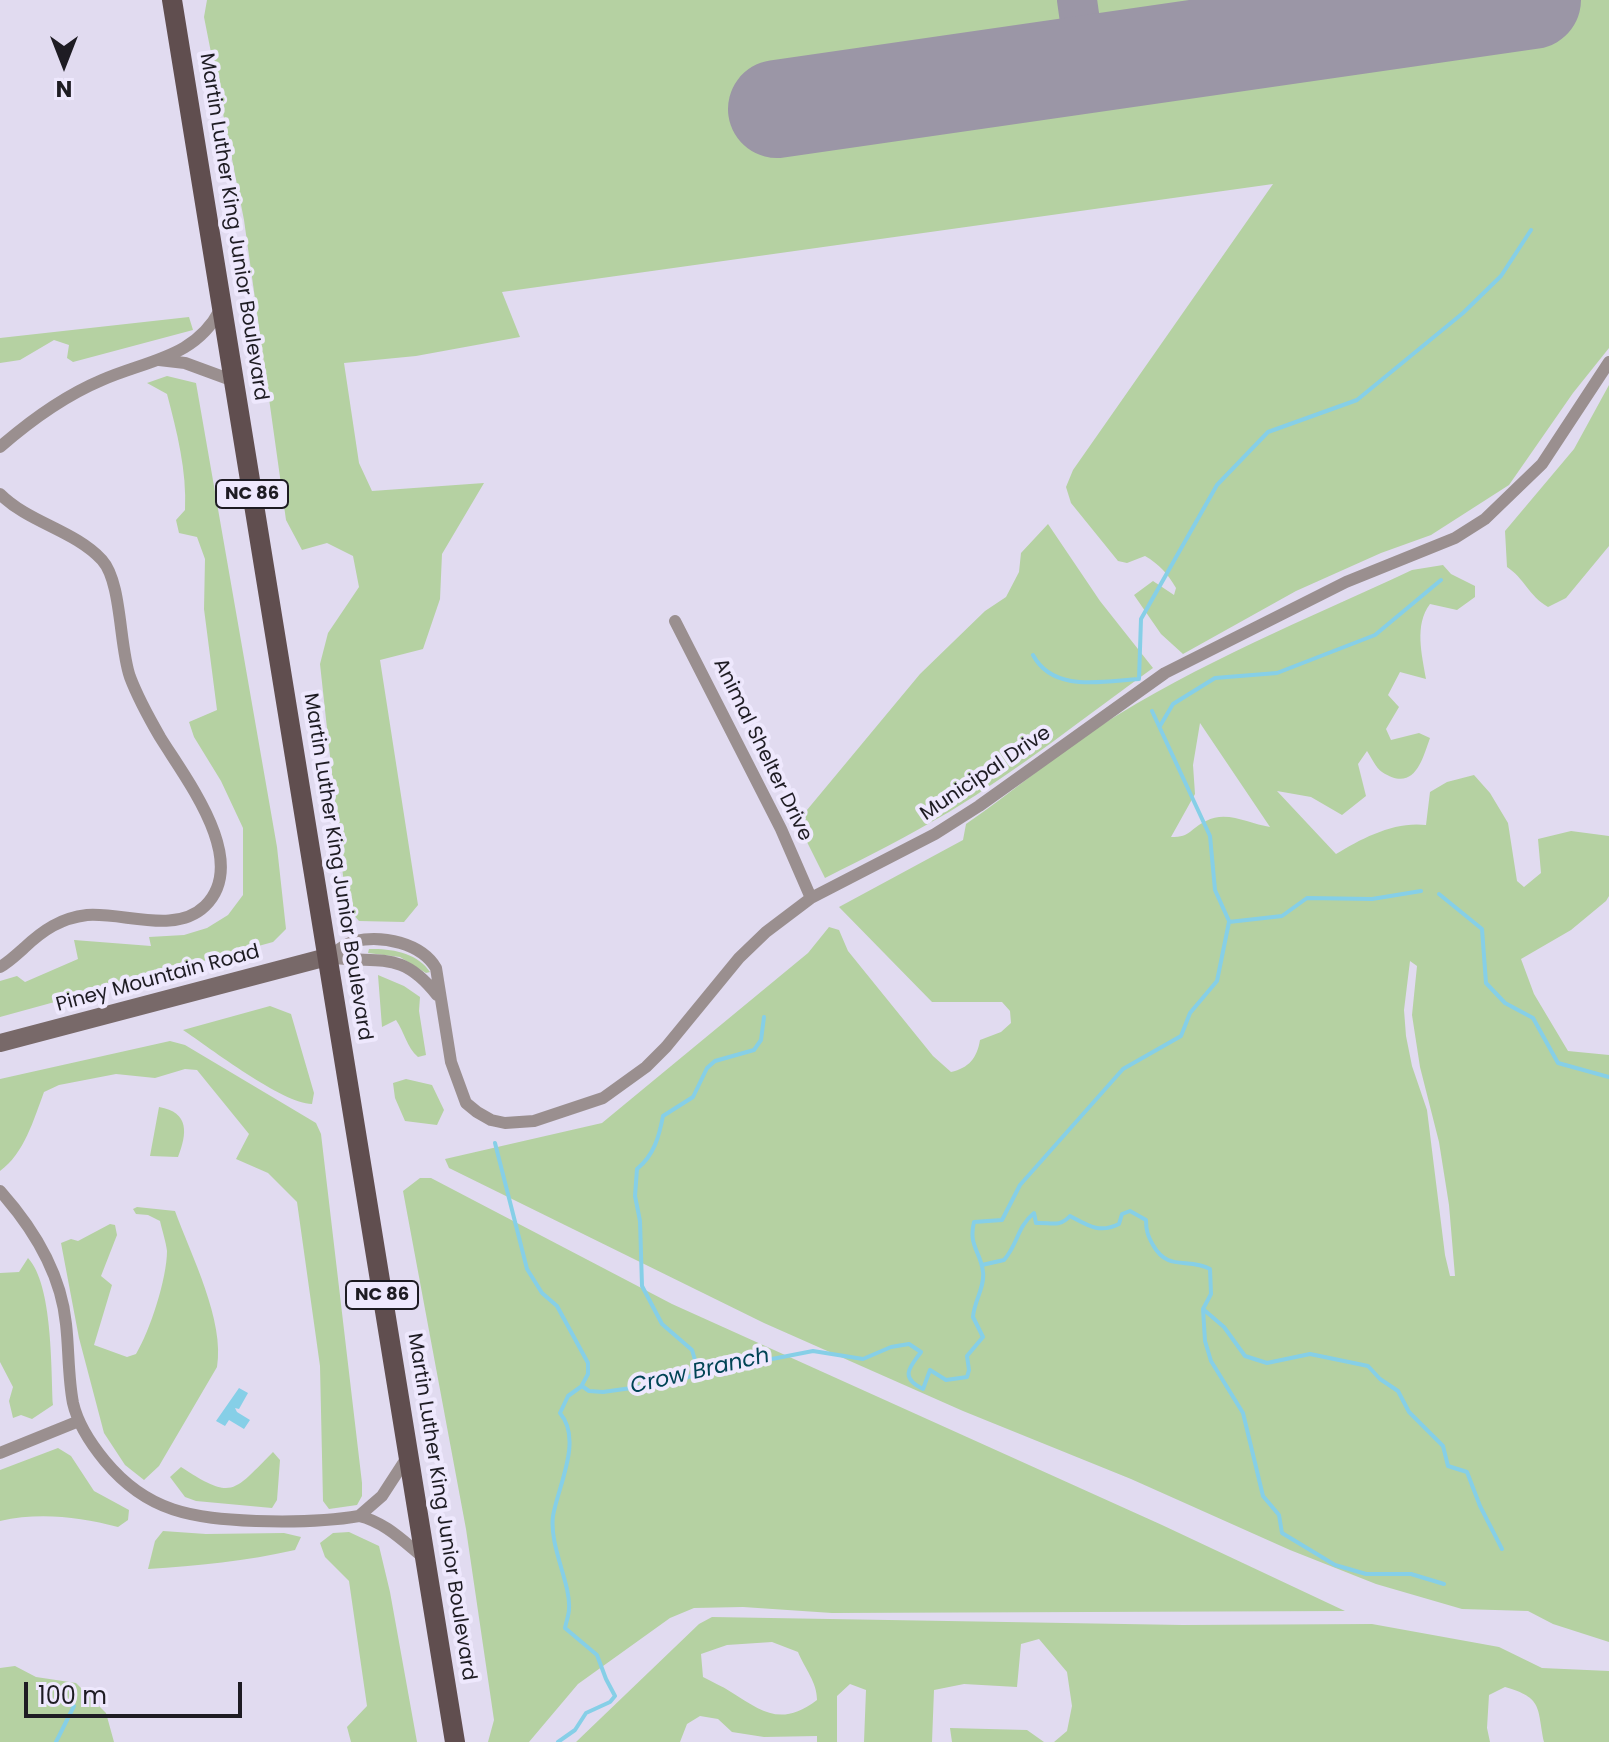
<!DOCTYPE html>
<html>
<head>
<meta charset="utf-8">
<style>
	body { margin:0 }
	#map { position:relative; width:1609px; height:1742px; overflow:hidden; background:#e1dbf0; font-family:Poppins,sans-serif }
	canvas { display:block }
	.north { position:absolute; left:24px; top:24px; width:80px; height:80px; -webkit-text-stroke:6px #eee8fd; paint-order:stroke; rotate:180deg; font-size:22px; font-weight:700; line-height:32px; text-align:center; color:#1e1c23 }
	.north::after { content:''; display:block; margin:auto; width:28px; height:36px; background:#1e1c23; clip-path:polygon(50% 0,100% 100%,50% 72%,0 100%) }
	.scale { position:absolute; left:24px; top:1682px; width:218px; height:36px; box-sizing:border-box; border:4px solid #1e1c23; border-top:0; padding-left:10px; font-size:24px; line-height:28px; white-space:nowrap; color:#1e1c23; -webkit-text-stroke:6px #eee8fd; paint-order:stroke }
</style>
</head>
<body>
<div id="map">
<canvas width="1609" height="1742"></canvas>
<div class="north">N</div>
<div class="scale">100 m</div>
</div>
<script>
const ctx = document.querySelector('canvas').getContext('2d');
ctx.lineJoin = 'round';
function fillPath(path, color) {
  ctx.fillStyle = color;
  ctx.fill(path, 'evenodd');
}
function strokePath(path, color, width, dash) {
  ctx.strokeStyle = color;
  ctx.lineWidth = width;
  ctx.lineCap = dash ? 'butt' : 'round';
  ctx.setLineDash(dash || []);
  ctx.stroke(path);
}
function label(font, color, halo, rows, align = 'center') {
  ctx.font = font + ' Poppins,sans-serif';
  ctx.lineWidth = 8;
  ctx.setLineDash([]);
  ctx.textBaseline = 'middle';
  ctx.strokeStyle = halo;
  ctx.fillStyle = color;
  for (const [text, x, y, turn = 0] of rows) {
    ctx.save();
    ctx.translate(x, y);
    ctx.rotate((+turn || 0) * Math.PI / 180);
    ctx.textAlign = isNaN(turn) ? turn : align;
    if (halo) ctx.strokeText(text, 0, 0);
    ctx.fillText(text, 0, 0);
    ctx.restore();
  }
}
const green = new Path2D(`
	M207,0H1609V348L1573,393L1509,485L1431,535L1381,553L1296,591L1183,654L1161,634L1134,595L1153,581L1174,595L1176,588C1168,574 1159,564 1145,556L1127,563L1118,561L1071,503L1066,487L1073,470L1273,184L502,292L520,337L416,356L344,363L359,463L372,491L484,483L442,554L440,599L423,649L380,660L418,905L404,922L359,921L352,913L345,894L320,664L328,633L359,587L353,556L327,543L302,550L286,520L244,220L204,17Z
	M189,317L193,330L73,362L67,358L69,345L54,340L20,360L0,363V338Z
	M167,376L196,383L277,847L286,929L273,942L0,1017V981L17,976L25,982L78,959L74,940L151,946L149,937L184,935L207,928L228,915L243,895V828L221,781L194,737L189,722L217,710L204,609L205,559L197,537L179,533L176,520L185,510C187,471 177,432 167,394L147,383Z
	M1609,385V546L1566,598L1548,607C1529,596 1524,578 1507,567L1505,531L1574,449Z
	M1048,524L1100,601L1153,668C1086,716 1020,769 949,812C908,836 867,857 825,878L797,822L920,674L985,611L1006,597L1019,572L1021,553Z
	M1443,565L1451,574L1475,586V597L1457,610L1430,604C1414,625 1422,655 1426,679L1400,672L1388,695L1399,707L1386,729L1391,740L1419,733L1430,738C1422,761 1414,793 1382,772C1376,768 1371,757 1367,751L1358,764L1366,796L1342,815L1311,797L1277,791L1336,854C1362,838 1395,821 1426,825L1430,792L1447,782L1474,775L1490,793L1508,823L1517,881L1524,887L1541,873L1538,839L1571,831L1609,836V896L1606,901L1571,930L1521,959L1534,994L1568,1051L1609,1055V1642L1553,1624L1528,1611L1462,1609L1376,1584L1290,1550L1131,1479L963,1411L764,1323L449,1168L445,1159L602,1123L808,953L829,927L839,930L848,951L933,1056L951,1072C969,1068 977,1058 980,1040L1001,1032L1011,1023L1010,1011L1002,1002H932L839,907L963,840L966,824C1012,793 1053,756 1100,726C1198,663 1307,619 1412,570ZM1200,723L1270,827C1249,824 1227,810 1206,821C1189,829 1192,837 1171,837L1195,794L1193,765ZM1410,961L1417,966L1412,1015L1420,1067L1439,1142L1449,1205L1455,1276H1450L1445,1255L1427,1110L1412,1066L1406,1036L1404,1010Z
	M369,949C391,948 418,953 430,972L426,973L400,957L368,953Z
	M378,975L404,986L420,997L419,1011L426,1055L418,1057C407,1048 404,1031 396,1020L382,1027Z
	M270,1006L291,1014L314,1093L312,1104C283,1104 210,1048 183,1030Z
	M170,1041L185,1045L316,1123L321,1134L362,1483V1496L357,1505L329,1509L323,1501L320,1366L297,1202L268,1173L236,1159L249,1134L197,1070L185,1069L155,1078L116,1074L59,1085L44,1092C34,1119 24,1154 0,1171V1079Z
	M406,1079L432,1085L444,1110L437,1125L405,1121L395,1098L393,1083Z
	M159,1107C190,1112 187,1134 178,1157L150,1156Z
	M420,1178H431L672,1304L1162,1525L1345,1611L832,1613L743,1607L694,1608L670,1618L578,1684L529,1742H488L494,1720L466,1529L403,1191Z
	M137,1207L175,1211C191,1255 225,1321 217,1367L159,1466L144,1480L125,1465L104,1433L79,1338L61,1243L71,1239L78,1241L110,1224L115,1225L117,1235L101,1276L112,1285L94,1345L127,1357L136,1354C150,1331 167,1278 167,1251C166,1242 162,1230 160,1221L148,1215L136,1214L133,1209Z
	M28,1258C53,1285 51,1369 53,1405L32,1419L21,1415L13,1418L9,1401L13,1387L0,1362V1273L19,1272Z
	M58,1448L71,1456L94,1491L129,1510L128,1520L118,1527C79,1517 40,1512 0,1521V1470Z
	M273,1452L280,1460L277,1500L272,1508L196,1501L185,1497L170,1477L181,1467C233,1501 233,1492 273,1452Z
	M163,1531L206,1534L284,1533L301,1537L295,1550C247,1561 197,1566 148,1569L155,1541Z
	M349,1532L379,1546L390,1592L417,1742H351L347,1727L367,1706L349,1581L325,1557L320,1543L333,1533Z
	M712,1617L1183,1625L1372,1624L1499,1647L1542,1668L1609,1671V1742H1544C1537,1707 1543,1698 1505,1687L1489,1695L1487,1728L1490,1742H1054L1067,1731L1072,1706L1067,1672L1039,1639L1021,1644L1017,1687L964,1684L934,1690L932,1742H864L866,1690L850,1684L837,1696V1742H817V1736L764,1737L732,1732L718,1719L700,1716L687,1724L680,1742H576L699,1624ZM772,1642L798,1652C805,1669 817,1682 817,1700C781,1727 763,1712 731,1692C722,1686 712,1682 703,1677L701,1654L727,1645Z
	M15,1666L36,1677L76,1683L106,1713L114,1742H0V1668Z
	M950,1728L1027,1730L1044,1742H952Z`);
const water = new Path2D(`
	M239,1388L248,1393L239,1409L235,1408L237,1412L250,1420L244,1429L229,1420L225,1426L216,1421Z`);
const stream = new Path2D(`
	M1033,655C1053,693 1103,681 1139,679L1141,619L1217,485L1268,432L1357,400L1463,313L1501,276L1531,230
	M1152,711L1210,836L1215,890L1229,921
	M1160,726L1173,704L1215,678L1277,673L1375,635L1441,580
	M1439,894L1482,929L1486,983L1505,1003L1533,1018L1558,1063L1609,1077
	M495,1143L527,1269L542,1293L557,1306L588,1363V1374L582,1385
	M982,1265L1004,1260C1018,1244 1017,1227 1034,1213L1036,1223C1051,1222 1059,1228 1070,1216C1087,1225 1099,1234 1119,1224L1122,1214L1130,1211L1146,1220C1146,1231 1148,1236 1153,1245C1168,1272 1188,1257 1210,1269L1211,1294L1203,1309L1224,1327L1245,1356L1267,1363L1310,1354L1368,1366L1380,1379L1398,1391L1409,1412L1443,1446L1448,1466L1467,1472L1480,1506L1502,1549
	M1203,1309L1205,1341L1211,1361L1243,1413L1263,1496L1279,1515L1282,1533L1335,1565L1366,1574H1411L1444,1584
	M699,1373L692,1350L662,1324L642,1286L640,1221L635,1196L637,1169C654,1155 659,1137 663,1116L693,1097L707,1068L715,1061L754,1050L761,1040L764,1017
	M56,1742L74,1706
	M558,1742L575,1730L586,1713L610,1702L615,1696L606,1679L597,1655L565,1628C566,1622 569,1615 569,1609C571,1584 549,1546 553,1516C558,1486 583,1440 560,1413L568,1396L582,1386L589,1391L603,1392L674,1382L741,1358L772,1359L813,1351L863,1359L891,1347L909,1344L921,1352C911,1366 898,1377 923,1389L930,1370L946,1380L967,1377L969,1370L967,1356L983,1337L973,1317C974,1301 985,1287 983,1272C981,1252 968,1246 974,1222L1002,1220L1020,1185L1123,1069L1181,1036L1190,1013L1217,981L1229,922L1282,916L1307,898L1372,899L1421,891`);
const taxiway = new Path2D(`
	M1077,0L1086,64`);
const runway = new Path2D(`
	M777,109L1532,0`);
const street = new Path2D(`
	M159,360L185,363L234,381
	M0,447C31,420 64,396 102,380C147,360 195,358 220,310
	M0,494C29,523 74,530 102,560C122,582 119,646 130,677C138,698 149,718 160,737C185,778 251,861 205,906C175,935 124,912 87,915C61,918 43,930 24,948C16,955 9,962 0,967
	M675,621L781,829L811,898
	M327,957C336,952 346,943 355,941C383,935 421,943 436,968L451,1062L466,1103L477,1112L491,1120L505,1123L534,1121L603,1098L646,1067L666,1047L739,958L766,932L811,898L935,834L979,806L1165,673L1346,582L1455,538L1485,519L1542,464L1609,362
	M327,957C379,965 400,948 437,995
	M0,1191C33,1228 61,1273 66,1324C69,1350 68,1377 73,1403C78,1425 91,1444 105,1461C148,1513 193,1518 256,1521C291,1522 325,1522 359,1516C385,1522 404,1542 424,1558
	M0,1453L79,1421
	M359,1516L382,1496L408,1456`);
const secondary = new Path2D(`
	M0,1043L327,957`);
const primary = new Path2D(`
	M172,0L455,1742`);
const shields = [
	[252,494,72],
	[382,1295,72]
];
const shieldNames = [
	["NC 86",252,494],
	["NC 86",382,1295]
];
const streetNames = [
	["Martin Luther King Junior Boulevard",233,227,81],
	["Animal Shelter Drive",762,750,64],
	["Municipal Drive",986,774,-34],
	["Martin Luther King Junior Boulevard",337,867,81],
	["Piney Mountain Road",158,979,-15],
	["Martin Luther King Junior Boulevard",441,1507,81]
];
const waterNames = [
	["Crow Branch",700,1372,-13]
];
fillPath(green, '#b5d1a2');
fillPath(water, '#86cfe7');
strokePath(stream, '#86cfe7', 4);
strokePath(taxiway, '#9b96a6', 40);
strokePath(runway, '#9b96a6', 98);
strokePath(street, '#9a8f8f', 12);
strokePath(secondary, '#786969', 18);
strokePath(primary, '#604e4f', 20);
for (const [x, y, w] of shields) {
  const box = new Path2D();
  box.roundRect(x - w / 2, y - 14, w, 28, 6);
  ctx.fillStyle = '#eee8fd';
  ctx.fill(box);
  strokePath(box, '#1e1c23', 2);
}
label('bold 18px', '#1e1c23', null, shieldNames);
label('20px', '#1e1c23', '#eee8fd', streetNames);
label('italic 22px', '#045', '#eee8fd', waterNames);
</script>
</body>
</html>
